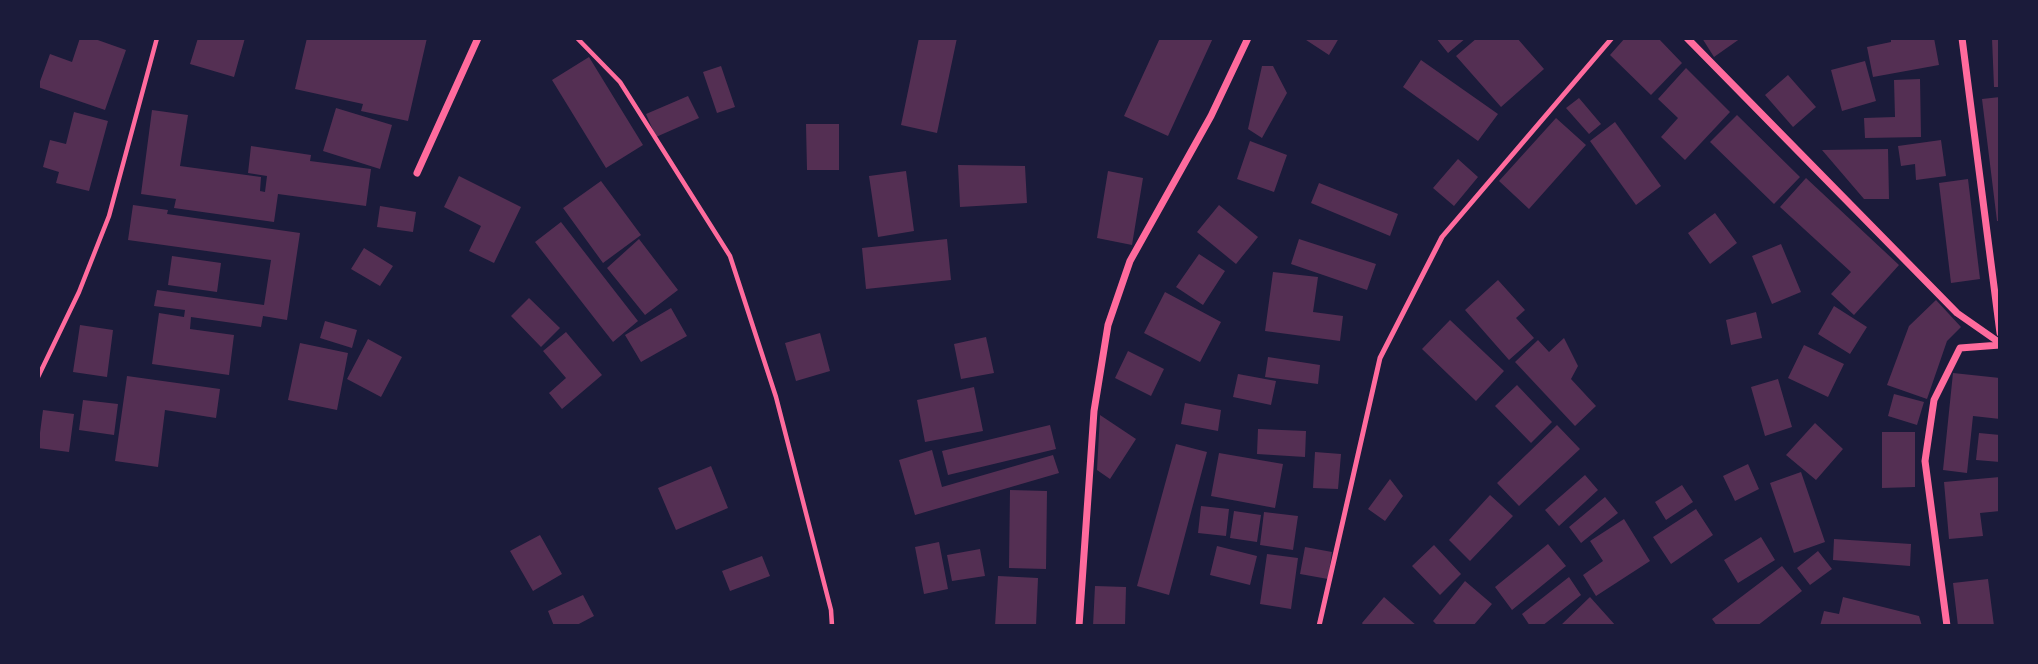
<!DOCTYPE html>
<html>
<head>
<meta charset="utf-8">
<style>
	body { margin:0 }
	#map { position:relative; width:2038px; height:664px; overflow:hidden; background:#1b1b3a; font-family:Helvetica,sans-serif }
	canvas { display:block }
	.frame { position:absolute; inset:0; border:40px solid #1b1b3a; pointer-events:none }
</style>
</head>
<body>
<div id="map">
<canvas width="2038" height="664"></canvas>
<div class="frame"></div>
</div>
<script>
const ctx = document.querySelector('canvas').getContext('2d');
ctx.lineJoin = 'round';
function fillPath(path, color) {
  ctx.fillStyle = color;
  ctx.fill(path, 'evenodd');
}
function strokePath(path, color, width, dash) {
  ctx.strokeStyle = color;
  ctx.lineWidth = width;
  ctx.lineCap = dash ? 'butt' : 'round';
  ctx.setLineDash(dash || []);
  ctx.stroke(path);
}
const building = new Path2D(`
	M80,38H92L126,50L105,110L38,87L50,54L72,62Z
	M198,38H245L234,77L190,64Z
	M307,38H427L408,121L361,111L363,104L295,89Z
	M919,38H957L937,133L901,125Z
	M1160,38H1213L1168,136L1124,116Z
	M1303,38H1339L1329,55Z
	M1436,38H1466L1448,53Z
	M1477,38H1517L1544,69L1501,107L1456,56Z
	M1625,38H1658L1682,63L1651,95L1610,55Z
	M1702,38H1741L1714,57Z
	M1891,38H1934L1939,65L1873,77L1867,47L1891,42Z
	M1992,38H2000V87H1994Z
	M589,57L643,145L606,168L552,80Z
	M1421,60L1498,114L1478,141L1403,87Z
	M1865,61L1876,101L1842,111L1831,70Z
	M721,66L735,107L717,113L703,72Z
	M1262,66H1273L1287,93L1262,138L1248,129Z
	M1686,68L1730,112L1685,160L1661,137L1678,118L1658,99Z
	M1788,75L1816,107L1793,127L1765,95Z
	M1920,79L1921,137L1865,138L1864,118L1895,117L1894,80Z
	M688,96L699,118L656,137L646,114Z
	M2000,97V221H1997L1982,99Z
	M1579,98L1601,124L1589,134L1566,108Z
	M336,108L392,125L380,169L323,151Z
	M152,110L188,115L180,166L261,177L260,191L265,192L267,176L248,173L251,146L311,155L310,161L371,169L366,206L278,194L274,222L174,208L176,199L141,194Z
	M74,112L108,121L89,191L56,183L59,172L43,167L50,140L66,144Z
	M1737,115L1800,177L1774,204L1710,142Z
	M1556,118L1586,145L1529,209L1499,181Z
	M1615,122L1661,186L1636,205L1590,141Z
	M806,124H839V170H807Z
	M1941,140L1946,176L1916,180L1915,164L1901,166L1898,146Z
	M1250,141L1287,155L1274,192L1237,179Z
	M1888,149L1889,199H1864L1822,150Z
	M1458,159L1478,177L1454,206L1433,188Z
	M958,165L1025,166L1027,203L960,207Z
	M906,171L914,231L878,237L869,176Z
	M1108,171L1143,178L1132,245L1097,238Z
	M459,176L521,207L494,263L469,251L481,226L444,207Z
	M1806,178L1899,265L1854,315L1831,294L1851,272L1780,207Z
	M1968,179L1980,279L1951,283L1939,183Z
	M601,181L641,235L603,263L563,208Z
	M1319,183L1398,214L1390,236L1311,203Z
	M133,205L168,210L167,214L300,233L287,320L263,316L261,327L191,317L190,329L234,335L229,375L152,364L159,313L184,317L185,310L154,306L157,290L264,305L271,260L128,240Z
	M1219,205L1258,237L1236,264L1197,232Z
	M380,206L416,212L413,232L377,227Z
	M1715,213L1737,243L1710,264L1688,233Z
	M561,222L638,321L613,342L535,242Z
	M639,239L678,290L645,315L607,268Z
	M947,239L951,280L866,289L862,248Z
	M1299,239L1376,264L1367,290L1291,264Z
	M1781,244L1801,292L1772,304L1752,256Z
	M364,248L393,266L380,286L351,269Z
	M1199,254L1225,271L1203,305L1176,287Z
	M172,256L221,263L217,292L168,285Z
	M1273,272L1318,277L1313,312L1343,316L1340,341L1265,331Z
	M1498,280L1525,310L1516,318L1534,338L1509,360L1465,310Z
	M1165,292L1221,322L1200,362L1144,333Z
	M529,298L560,328L541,347L511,316Z
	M1936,300L1961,327L1947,341L1927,399L1887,385L1909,326Z
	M1834,306L1867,327L1850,354L1818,334Z
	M671,308L687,336L641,362L625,335Z
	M1756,312L1762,338L1731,345L1726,320Z
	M1450,320L1504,371L1476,401L1422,349Z
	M325,321L357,330L352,348L320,338Z
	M80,325L113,330L107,377L73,372Z
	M566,332L602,375L562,409L549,393L566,378L543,351Z
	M820,333L830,371L796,381L785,343Z
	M986,337L994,373L961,379L954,344Z
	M1564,338L1578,366L1571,379L1596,406L1575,426L1515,362L1538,340L1549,352Z
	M368,339L402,357L381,397L347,379Z
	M300,343L348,353L337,410L288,400Z
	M1804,345L1844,364L1828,397L1788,378Z
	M1128,351L1164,369L1151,396L1115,378Z
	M1268,357L1320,365L1318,384L1265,377Z
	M1953,373L2000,378V419L1973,416L1967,473L1943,470Z
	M1238,374L1276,381L1271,405L1233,397Z
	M127,376L220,389L216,418L165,410L158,467L115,461Z
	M1778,379L1792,427L1765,436L1751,387Z
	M1517,385L1552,422L1531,443L1495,406Z
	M974,387L983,431L925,442L917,400Z
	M1894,394L1924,402L1917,425L1888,416Z
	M83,400L118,404L114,435L79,430Z
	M1185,403L1221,410L1218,431L1181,424Z
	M43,410L74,414L69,452L38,448Z
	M1100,415L1136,439L1110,479L1097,470Z
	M1815,423L1843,449L1816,480L1786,455Z
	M1050,425L1056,449L948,475L942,451Z
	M1557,425L1580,449L1519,506L1497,483Z
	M1258,429L1306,431L1305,457L1257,454Z
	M1882,432H1915V487L1882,488Z
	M1979,433L2000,435V462L1976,460Z
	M1176,444L1207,452L1169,595L1137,586Z
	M932,450L942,487L1053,455L1059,473L915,515L899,460Z
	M1315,452L1341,454L1338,489L1313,488Z
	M1219,453L1283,464L1275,508L1211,496Z
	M1748,464L1759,489L1735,501L1723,476Z
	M711,466L728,508L676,530L658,488Z
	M1801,472L1825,542L1794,553L1770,483Z
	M1585,475L1598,490L1559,526L1545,510Z
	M2000,477V511L1980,513L1983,536L1949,539L1944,482Z
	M1390,479L1403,496L1385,521L1368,509Z
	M1682,485L1693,502L1666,520L1655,502Z
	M1010,490L1047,491L1046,569L1009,568Z
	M1490,495L1513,516L1470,561L1449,540Z
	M1605,497L1618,513L1581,543L1569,527Z
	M1201,506L1229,509L1226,536L1198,533Z
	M1696,509L1713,535L1671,564L1653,537Z
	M1234,511L1261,515L1257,542L1230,538Z
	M1264,512L1298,516L1293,550L1260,545Z
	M1624,519L1650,561L1596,596L1583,575L1603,561L1590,541Z
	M540,535L562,574L533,591L510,551Z
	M1761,537L1775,560L1738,583L1724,560Z
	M1834,539L1911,544L1910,566L1833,560Z
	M939,542L948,589L924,594L915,547Z
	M1548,544L1566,566L1512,610L1495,587Z
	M1434,545L1461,574L1440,595L1412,566Z
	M1217,546L1257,556L1250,585L1210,575Z
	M1305,547L1332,552L1328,579L1300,574Z
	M980,549L985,576L952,581L947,555Z
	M1818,551L1832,569L1810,585L1797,568Z
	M1267,554L1298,558L1291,609L1260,604Z
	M762,556L770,576L730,591L722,571Z
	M1782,566L1802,591L1757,626H1717L1712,619Z
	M998,576L1038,578L1036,626H995Z
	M1569,577L1581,595L1542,626H1530L1522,614Z
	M1988,579L1994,626H1958L1953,583Z
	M1465,581L1492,604L1473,626H1438L1433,621Z
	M1095,586L1126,587L1125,626H1093Z
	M583,595L594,616L575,626H554L548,611Z
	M1384,597L1417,626H1364L1362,623Z
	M1590,597L1616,626H1560Z
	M1843,597L1919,616L1922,626H1820L1824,611L1839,614Z`);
const path = new Path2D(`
	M577,38L620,82L730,256L776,397L831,610L832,626
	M38,377L79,292L109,216L157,38`);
const service = new Path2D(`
	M1319,626L1380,358L1442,237L1612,38`);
const minor = new Path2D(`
	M1687,38L1957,313L2000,343
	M1962,38L2000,333
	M417,173L478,38
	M1079,626L1094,411L1108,325L1130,261L1211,116L1248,38
	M1947,626L1925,461L1934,400L1960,348L2000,345`);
fillPath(building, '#542f53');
strokePath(path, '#ff6b9d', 4.5);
strokePath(service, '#ff6b9d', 5);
strokePath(minor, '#ff6b9d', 7);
</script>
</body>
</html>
